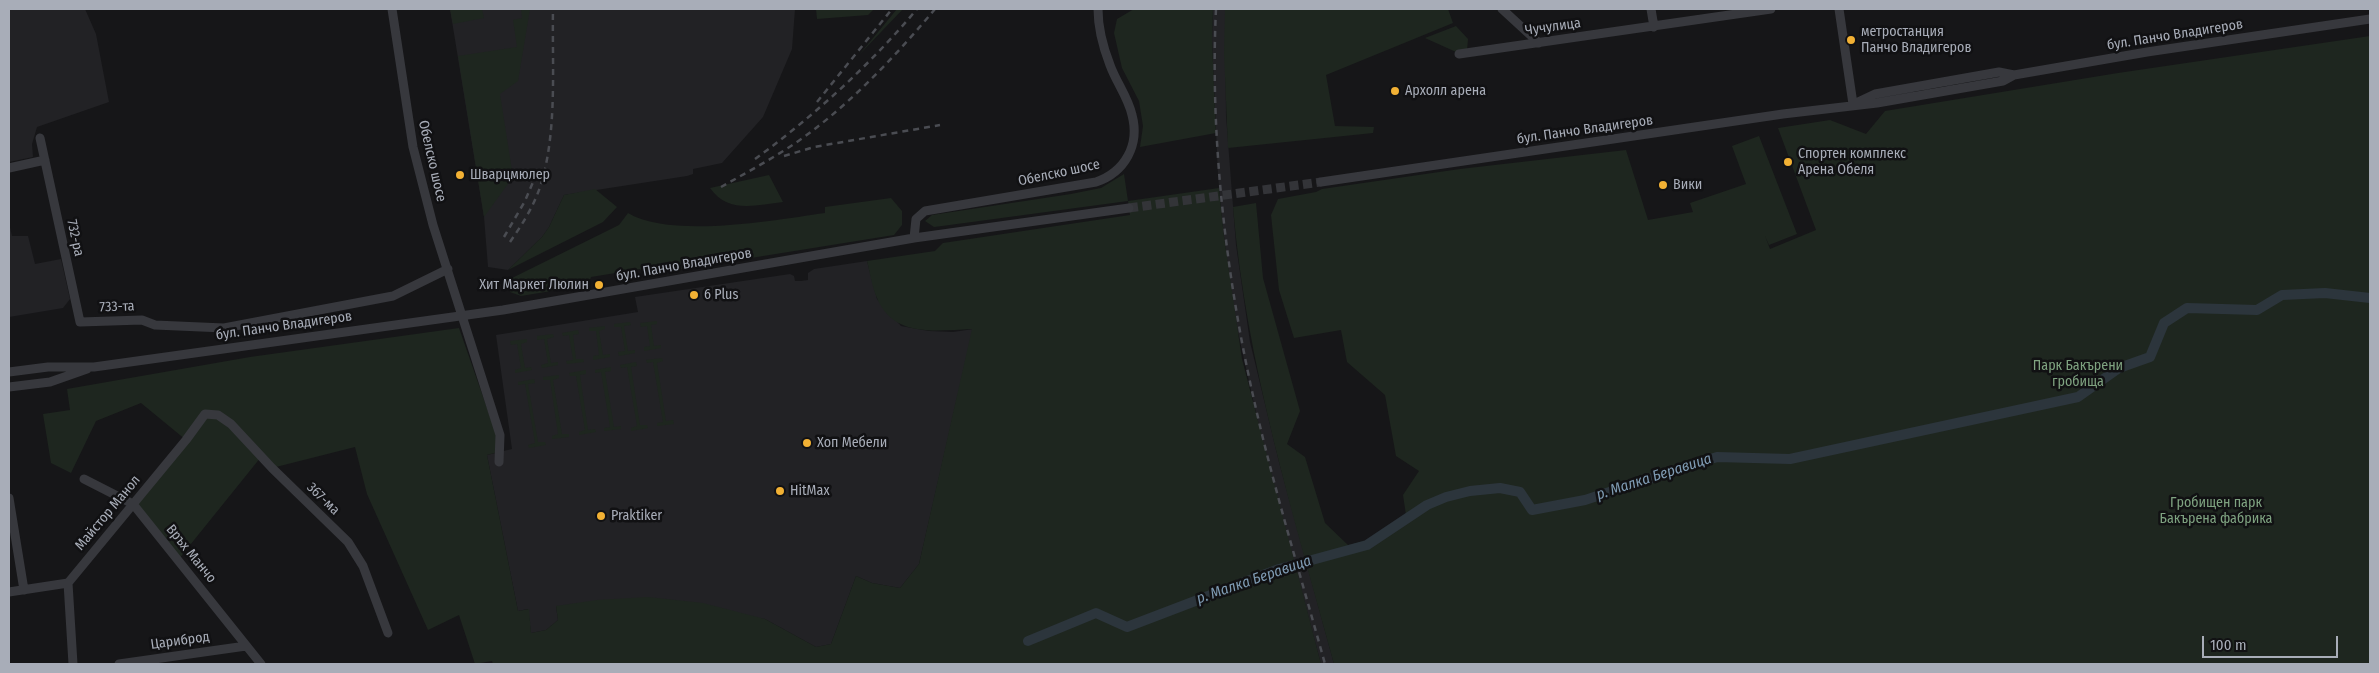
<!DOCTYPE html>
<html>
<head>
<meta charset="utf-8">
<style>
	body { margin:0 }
	#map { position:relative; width:2379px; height:673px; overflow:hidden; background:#161618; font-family:"Fira Sans Condensed",sans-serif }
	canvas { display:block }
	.frame { position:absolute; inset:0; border:10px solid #a8adb8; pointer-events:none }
	.scale { position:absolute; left:2202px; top:636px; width:136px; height:22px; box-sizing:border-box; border:2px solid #a8adb8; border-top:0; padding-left:6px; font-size:15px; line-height:18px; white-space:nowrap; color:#a8adb8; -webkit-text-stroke:4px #111113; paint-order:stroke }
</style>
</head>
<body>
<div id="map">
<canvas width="2379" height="673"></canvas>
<div class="frame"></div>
<div class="scale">100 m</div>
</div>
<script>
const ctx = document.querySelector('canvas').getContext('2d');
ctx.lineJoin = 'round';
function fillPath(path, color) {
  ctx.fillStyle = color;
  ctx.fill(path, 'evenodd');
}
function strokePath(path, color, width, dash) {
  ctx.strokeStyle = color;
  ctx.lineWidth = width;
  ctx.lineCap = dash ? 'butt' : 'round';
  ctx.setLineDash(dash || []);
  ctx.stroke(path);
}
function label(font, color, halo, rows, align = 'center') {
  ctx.font = font + ' "Fira Sans Condensed",sans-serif';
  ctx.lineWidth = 5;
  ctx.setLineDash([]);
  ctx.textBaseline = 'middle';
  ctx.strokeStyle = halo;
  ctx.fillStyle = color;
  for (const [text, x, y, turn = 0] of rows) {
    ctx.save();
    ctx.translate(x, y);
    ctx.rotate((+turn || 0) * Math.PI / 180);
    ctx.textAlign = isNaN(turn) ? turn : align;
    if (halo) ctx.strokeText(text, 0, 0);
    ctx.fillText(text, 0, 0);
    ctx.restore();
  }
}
const built = new Path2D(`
	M9,9H85L96,34L109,102L37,127L32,144L33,157L9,162Z
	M450,9H795L792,49L763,117L722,163L693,169V174L687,176L564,195L549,227L542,237L508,270L488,267L484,217Z
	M1213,9H1225L1226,116L1236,245L1250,342L1279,462L1334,664H1321L1268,466L1235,319L1224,237L1218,176L1212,39Z
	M9,223L12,236H28L35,264L61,259L70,299L63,308L9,317Z
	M867,261L877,299L901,326L929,331L953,332L973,329L919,564L900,588L872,583L856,576L831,644L816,647L765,619L556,606L558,620L546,630L531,633L528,609L518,611L487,455L512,449L496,335L638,312L635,297L790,274L794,276L795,281H801L808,280V273L814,269Z`);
const green = new Path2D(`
	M450,9H482L484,18L453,24Z
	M521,9H530L518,81L500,94L513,177L484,217L458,56L517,47L513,20L522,18Z
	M816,9H874L868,15L817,19Z
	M897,9H903L859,55Z
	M1134,9H1213L1212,39L1216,133L1140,147L1143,126L1139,101L1122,68L1114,33L1117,19Z
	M1225,9H1448L1453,23L1326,75L1335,126L1374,127L1373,133L1228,148L1224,53Z
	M1456,26L1468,39L1467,50L1456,52L1425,38Z
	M2370,36V664H1334C1293,513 1246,364 1233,207L1256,203L1263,278L1300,411L1287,444L1305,457L1325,523L1348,545L1369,540L1406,515L1403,495L1419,471L1396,456L1385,395L1347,362L1341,330L1294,338L1279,290L1271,215L1278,199L1316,192L1322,189L1460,169L1626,150L1648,220L1693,212L1690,203L1746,184L1732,146L1759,136L1797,234L1769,245L1765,236L1770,249L1816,230L1778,128L1830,120L1866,134L1885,111L2118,73Z
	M1124,174L1128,201L1219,188L1224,237L1242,359L1321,664H493L492,661L475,664L459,615L428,630L367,494L355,447L272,468L261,457L178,560L133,504L186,440L141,403L96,421L71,473L51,463L43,414L70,410L67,389L250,357L459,328L502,451L487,455L518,611L529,609L531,633L546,630L558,620L556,606L597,600L648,597L703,603L765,619L816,647L831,644L856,576L872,583L900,588L919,564L972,329C938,330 894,339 877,298C872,287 870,273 867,261L935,251L943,243L1130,215L1128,201L942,226L934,227L925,221L932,215L1071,194L1101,188Z
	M769,175L783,202C756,205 728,214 710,188Z
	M595,189L617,207L603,222L508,270L542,237L549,227L564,195Z
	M891,198L902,211V225L894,235L645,275L640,269L591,277L588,285L521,296L510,292L507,283L510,279L619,225L628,213C671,239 776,220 825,213V207Z
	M657,321V324L651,325L654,346L661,345V348L644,351V347L650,346L647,326L641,327L640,323Z
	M630,322L631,325L624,326L628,351L635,350V353L619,356L618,352L625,351L621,327H614V324Z
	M605,326V329L599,331L603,355L610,354V357L593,360V356L599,355L596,331H589V328Z
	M578,330L579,334L573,335L576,359H583L584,362L567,364L566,361L573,360L569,335L563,336L562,333Z
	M553,334L554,337L547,339L551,363L558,362V365L542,368L541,365L548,363L544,339L537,340V336Z
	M527,339V342L521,344L525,368L531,367L532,370L515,373V370L521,368L517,344L511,345L510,341Z
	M662,358L663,361L657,363L666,421L673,420L674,424L657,426V423L663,422L653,362L647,363L646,360Z
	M636,362L637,366L631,367L640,425H647L648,428L631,431V428L637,426L627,367L621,368L620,365Z
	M611,367V371L605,372L614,427L621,426V429L604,431V428L610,427L601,372L595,373V370Z
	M586,370V374L580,375L588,430L595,429L596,432L579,435V432L585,430L576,376H570L569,373Z
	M559,375V378L553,380L562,434H569V437L552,439V436L558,434L550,380H543V377Z
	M534,379L535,383L528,384L538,442H545L546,445L529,448L528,445L535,443L525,384L518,385V382Z`);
const canal = new Path2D(`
	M1028,641L1096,613L1127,627L1279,569L1367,545L1427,505L1446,497L1470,491L1500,488L1520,492L1532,510L1585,500L1717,457L1790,459L2078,397L2119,368L2150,357L2164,323L2187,308L2257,310L2282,295L2325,293L2370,298`);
const minorTunnel = new Path2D(`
	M1129,208L1321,182`);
const minor = new Path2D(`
	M392,9L413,147L433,225L500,435L499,462
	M1502,9L1539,43
	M1651,9L1654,27
	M1839,9L1853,104
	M1459,54L1771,9
	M1858,102L1875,94L1999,72L2014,75
	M40,138L80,322L142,320L155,325L224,328L393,296L448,269
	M9,168L45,160
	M1321,182L1783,114L1877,103L2003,81L2014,75L2147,52L2370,19
	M914,238L916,219L925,211L1096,182C1125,172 1140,145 1132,115C1128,97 1116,82 1110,65C1103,47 1098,29 1098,9
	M9,372L48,367H94L503,310L914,238L1129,208
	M9,387L50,382L87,369
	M84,479L133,504L261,664
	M9,498L24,590
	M68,583L73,664
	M9,592L68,583L186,440L205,414L218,415L231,424L272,468L348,542L363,566L388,633
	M119,664L246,646`);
const rail = new Path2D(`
	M1216,9C1210,133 1225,269 1252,391C1272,483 1300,573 1325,664
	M817,102L892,9
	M784,156L814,147L940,125
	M755,159C814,116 870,65 917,9
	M721,187C744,174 768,161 791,146C845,110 893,59 935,9
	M504,237L525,201L536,175
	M510,242C524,222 537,201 543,177C557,125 552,62 553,9`);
const markers = [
	[1851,40,5,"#f2b134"],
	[1395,91,5,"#f2b134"],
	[1788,162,5,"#f2b134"],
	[460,175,5,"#f2b134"],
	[1663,185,5,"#f2b134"],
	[599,285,5,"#f2b134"],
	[694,295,5,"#f2b134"],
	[807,443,5,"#f2b134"],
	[780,491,5,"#f2b134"],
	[601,516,5,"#f2b134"]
];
const streetNames = [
	["Чучулица",1553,27,-8],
	["бул. Панчо Владигеров",2175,35,-9],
	["бул. Панчо Владигеров",1585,130,-8],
	["Обелско шосе",432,161,77],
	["Обелско шосе",1059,173,-12],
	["732-ра",75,238,78],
	["бул. Панчо Владигеров",684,265,-10],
	["733-та",117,307,-2],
	["бул. Панчо Владигеров",284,326,-8],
	["367-ма",323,499,44],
	["Майстор Манол",108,513,-50],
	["Връх Манчо",191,554,51],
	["Цариброд",180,641,-8]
];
const poiNames = [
	["метростанция",1861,32],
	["Панчо Владигеров",1861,48],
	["Архолл арена",1405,91],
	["Спортен комплекс",1798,154],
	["Арена Обеля",1798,170],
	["Шварцмюлер",470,175],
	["Вики",1673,185],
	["Хит Маркет Люлин",589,285,"right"],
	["6 Plus",704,295],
	["Хоп Мебели",817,443],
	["HitMax",790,491],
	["Praktiker",611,516]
];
const parkNames = [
	["Парк Бакърени",2078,366],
	["гробища",2078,382],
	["Гробищен парк",2216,503],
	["Бакърена фабрика",2216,519]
];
const waterNames = [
	["р. Малка Беравица",1654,477,-18],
	["р. Малка Беравица",1254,580,-19]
];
fillPath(built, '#222225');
fillPath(green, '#1e261f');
strokePath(canal, '#2c353c', 10);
strokePath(minorTunnel, '#333438', 9, [9, 4.5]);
strokePath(minor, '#37383d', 9);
strokePath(rail, '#4a4c52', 2.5, [6, 5]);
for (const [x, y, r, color] of markers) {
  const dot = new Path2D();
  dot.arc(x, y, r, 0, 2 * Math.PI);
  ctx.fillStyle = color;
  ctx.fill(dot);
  strokePath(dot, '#111113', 2);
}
label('14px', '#a8adb8', '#111113', streetNames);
label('14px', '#a8adb8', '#111113', poiNames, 'left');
label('14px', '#7fa381', '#111113', parkNames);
label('italic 15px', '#7f9bb3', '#111113', waterNames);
</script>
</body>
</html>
